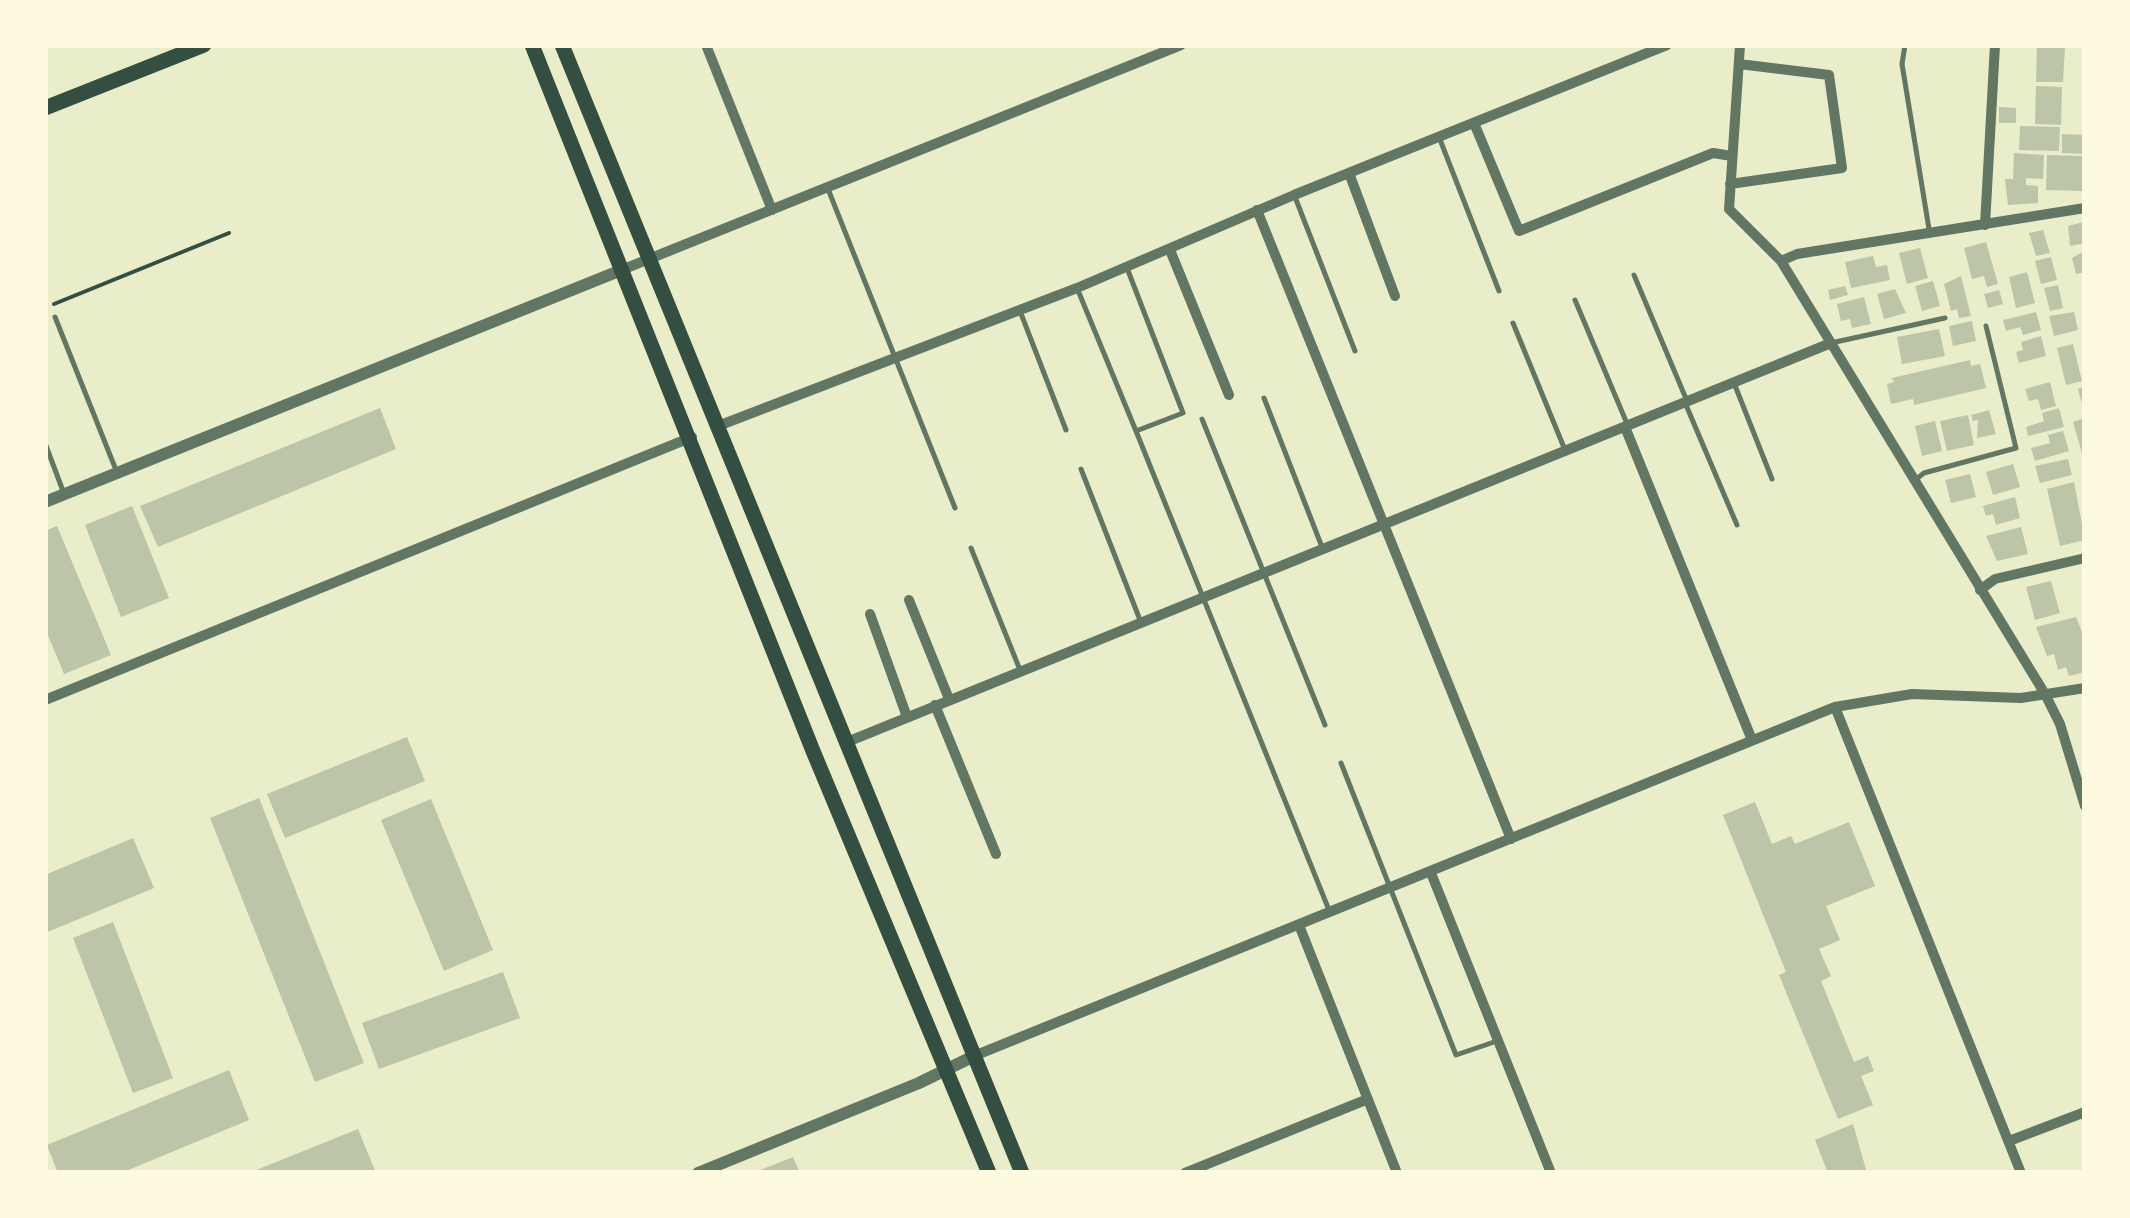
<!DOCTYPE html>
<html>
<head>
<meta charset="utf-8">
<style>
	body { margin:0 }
	#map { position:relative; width:2130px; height:1218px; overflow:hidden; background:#e9edc9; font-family:"DejaVu Sans",sans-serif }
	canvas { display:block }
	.frame { position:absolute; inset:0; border:48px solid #fefae0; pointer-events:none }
</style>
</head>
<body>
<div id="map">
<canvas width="2130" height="1218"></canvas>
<div class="frame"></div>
</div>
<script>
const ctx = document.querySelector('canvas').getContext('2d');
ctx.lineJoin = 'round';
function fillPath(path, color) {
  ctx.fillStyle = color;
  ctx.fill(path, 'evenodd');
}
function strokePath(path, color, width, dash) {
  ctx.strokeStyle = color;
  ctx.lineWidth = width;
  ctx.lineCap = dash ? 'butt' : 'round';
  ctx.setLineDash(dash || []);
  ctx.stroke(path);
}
const building = new Path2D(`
	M2037,46L2065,47L2063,82H2036Z
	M2036,86L2062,87L2061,125L2035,124Z
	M1999,107L2016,108V123H1999Z
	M2020,126L2060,127L2059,151L2019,150Z
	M2062,134L2085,135V154L2062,153Z
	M2014,153L2044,155L2043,179L2026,178V185L2038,186V203L2008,205L2005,179H2013Z
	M2047,155L2083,156L2082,191L2046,190Z
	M2084,222L2085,243L2070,246L2068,226Z
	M2043,230L2050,253L2036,256L2029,233Z
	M1986,242L1998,284L1987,287L1984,276L1972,279L1964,248Z
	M1920,248L1928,278L1907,284L1899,253Z
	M2085,251V272L2076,274L2072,258Z
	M1873,256L1876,267L1887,265L1890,280L1851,288L1845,262Z
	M2051,257L2057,280L2041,284L2035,261Z
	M2027,272L2035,303L2016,308L2009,277Z
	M1961,276L1971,316L1959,318L1957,309L1951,311L1944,284Z
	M1933,281L1940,306L1922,311L1915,286Z
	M2058,285L2063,308L2050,311L2044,288Z
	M1845,286L1848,295L1830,300L1828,290Z
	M1895,289L1906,313L1884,319L1877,294Z
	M1999,290L2003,304L1988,308L1984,294Z
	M1864,297L1871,324L1852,328L1850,319L1841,321L1837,304Z
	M2036,312L2041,330L2023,335L2020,327L2006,331L2003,320Z
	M2074,312L2078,330L2054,336L2049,316Z
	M1972,321L1976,341L1953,346L1949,326Z
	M1939,329L1945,356L1902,364L1897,337Z
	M2041,336L2046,356L2019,363L2016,352L2023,350L2021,342Z
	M2073,344L2082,381L2066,385L2057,348Z
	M1970,360L1971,366L1980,364L1986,388L1914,405L1913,399L1891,404L1887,384L1894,382L1892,378Z
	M2050,382L2056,406L2041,410L2038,399L2029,401L2025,389Z
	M2085,387V411H2084L2078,389Z
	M380,408L396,449L158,547L140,506Z
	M2059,408L2064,427L2028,436L2026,427L2044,421L2042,413Z
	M1989,410L1996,434L1977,438L1978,420L1973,421L1971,415Z
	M1968,415L1974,445L1947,451L1940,421Z
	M2085,418V459L2084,460L2073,422Z
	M1935,421L1942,451L1922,456L1915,426Z
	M2063,431L2069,451L2035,461L2031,448L2050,443L2048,435Z
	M2068,459L2072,475L2040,483L2035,466Z
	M2013,464L2020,487L1993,495L1986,472Z
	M1970,474L1976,497L1951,503L1945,480Z
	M2074,482L2085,540L2060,546L2047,489Z
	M2015,497L2020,518L1996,525L1993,514L1986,516L1983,506Z
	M132,506L169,598L121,617L85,525Z
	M57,526L111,655L64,674L45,628V531Z
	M2021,527L2028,554L1997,561L1986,536Z
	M2051,581L2060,613L2035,620L2026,587Z
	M2076,617L2085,640V672L2069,676L2066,667L2058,670L2054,654L2047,656L2036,627Z
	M407,737L425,781L285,838L267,794Z
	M259,798L364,1063L315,1082L210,818Z
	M431,799L493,950L444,971L381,820Z
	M1755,802L1772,844L1791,836L1795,844L1849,822L1875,886L1826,906L1840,940L1819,949L1831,976L1821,981L1854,1062L1868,1056L1874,1071L1861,1076L1873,1105L1838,1119L1779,975L1786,972L1723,815Z
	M133,838L154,888L45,933V875Z
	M113,922L173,1078L133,1093L73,938Z
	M503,972L520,1018L379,1069L362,1023Z
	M229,1070L249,1120L121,1173H58L47,1145Z
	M1853,1124L1867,1173H1828L1815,1140Z
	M358,1129L376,1173H249Z
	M793,1157L800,1173H753Z`);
const path = new Path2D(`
	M54,304L229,233`);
const service = new Path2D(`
	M1905,45L1902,64L1930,235
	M1439,137L1499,291
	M828,189L955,508
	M1295,197L1355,351
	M1634,275L1687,401
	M1077,288L1136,431L1183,413L1127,268
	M1575,300L1628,426
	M1020,311L1066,430
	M55,317L116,470
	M1513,323L1565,450
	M1831,343L1945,318
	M1734,383L1772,479
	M1264,398L1322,547
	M1686,405L1737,525
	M1202,419L1325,725
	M1136,431L1329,910
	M45,443L63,491
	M1081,469L1140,620
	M1915,480L1924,473L2016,448L1986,326
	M971,548L1020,670
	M1341,763L1456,1055L1497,1041`);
const minor = new Path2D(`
	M706,45L772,210
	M1740,45L1729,209L1781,261L2045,694L2060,724L2085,806
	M1474,123L1519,231L1713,153L1732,156
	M1349,173L1395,296
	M1730,184L1842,168L1829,75L1739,64
	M1257,210L1511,839
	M1985,225L1995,45
	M1170,250L1229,395
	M1781,261L1797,254L2085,208
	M624,269L1181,45
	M718,426L1077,288L1294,195L1667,45
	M1625,427L1752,740
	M1980,590L1995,579L2085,558
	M909,600L949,699
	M870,614L907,717
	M45,700L692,437
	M935,705L996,854
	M1835,707L2021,1173
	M847,742L1831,343
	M1431,873L1551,1173
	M1299,925L1397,1173
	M974,1056L1835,707L1912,694L2021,698L2085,688
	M2009,1141L2085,1112
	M1185,1173L1368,1099`);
const tertiary = new Path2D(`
	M45,502L624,269
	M698,1173L919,1083L974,1056`);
const primary = new Path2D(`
	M532,45L813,751L989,1173
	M562,45L1022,1173
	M45,108L204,45`);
fillPath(building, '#bcc5a7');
strokePath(path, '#344e41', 4);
strokePath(service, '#617663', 5);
strokePath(minor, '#617663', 10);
strokePath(tertiary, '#617663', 12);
strokePath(primary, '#344e41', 15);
</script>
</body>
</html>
